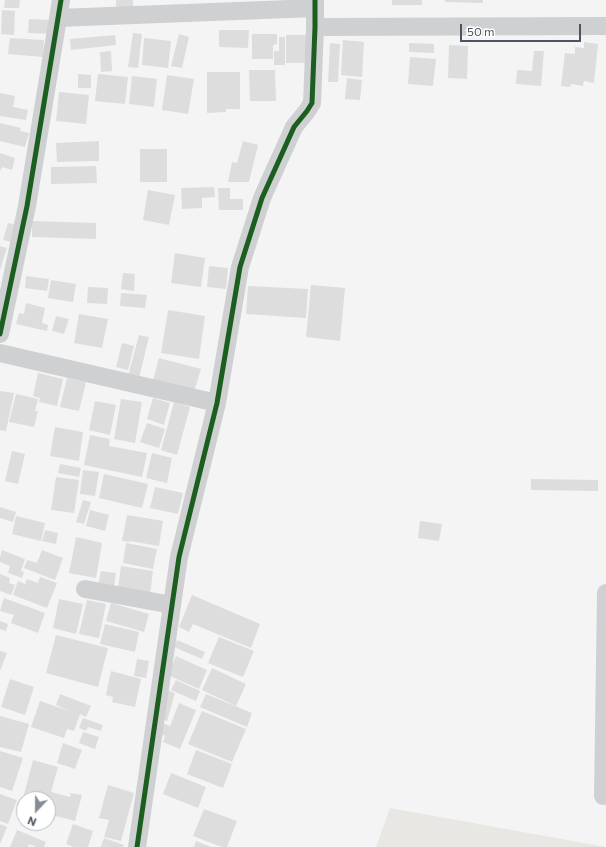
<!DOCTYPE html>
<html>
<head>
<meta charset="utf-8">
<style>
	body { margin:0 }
	#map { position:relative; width:606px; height:847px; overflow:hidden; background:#f4f4f4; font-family:Commissioner,sans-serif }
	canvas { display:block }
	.north { position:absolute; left:16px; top:791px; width:40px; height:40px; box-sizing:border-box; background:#fff; border:1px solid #b7bbc0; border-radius:50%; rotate:202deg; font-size:11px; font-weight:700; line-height:16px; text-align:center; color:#4a5561 }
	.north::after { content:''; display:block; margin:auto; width:14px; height:18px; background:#868d94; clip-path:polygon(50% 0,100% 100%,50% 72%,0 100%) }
	.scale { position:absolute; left:460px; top:24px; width:121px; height:18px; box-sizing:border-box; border:2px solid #4a5561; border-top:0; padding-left:5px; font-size:12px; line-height:14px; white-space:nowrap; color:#4a5561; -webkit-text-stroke:3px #fff; paint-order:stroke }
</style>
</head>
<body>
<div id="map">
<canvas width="606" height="847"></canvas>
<div class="north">N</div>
<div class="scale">50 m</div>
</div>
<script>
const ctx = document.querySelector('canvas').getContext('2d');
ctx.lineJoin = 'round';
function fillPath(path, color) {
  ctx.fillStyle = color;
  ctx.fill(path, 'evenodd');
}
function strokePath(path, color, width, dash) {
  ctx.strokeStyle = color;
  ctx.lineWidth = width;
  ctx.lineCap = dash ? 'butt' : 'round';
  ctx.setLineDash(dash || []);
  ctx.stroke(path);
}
const commercial = new Path2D(`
	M390,808L606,847H376Z`);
const building = new Path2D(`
	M5,0H20L19,8H4Z
	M116,0H133V9L116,8Z
	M392,0H422V5H392Z
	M445,0H483V3L445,2Z
	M2,10L15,11L14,35L1,34Z
	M29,19L53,20L52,34L28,33Z
	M219,30H249L248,48L219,47Z
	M133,33L142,34L138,68L128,67Z
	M179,34L189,37L182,68L171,66Z
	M252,34H277V44L273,45V59H252Z
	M115,35L116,45L71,50L70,39Z
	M286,35H309V63H286Z
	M279,37H285V65H274V51H279Z
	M10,38L44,40L43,57L8,54Z
	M144,38L171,41L168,68L142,65Z
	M343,40L364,42L362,77L341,75Z
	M584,42L598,44L594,83L584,81L583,86L571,84L570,87L561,86L565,53L575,54V47L584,48Z
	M330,43L340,44L338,82H328Z
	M409,43L434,44V53L409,52Z
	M449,45L468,46L467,79L448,78Z
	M111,51L112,71L101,72L100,52Z
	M534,51H544L541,86L516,84L517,70L532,71Z
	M410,57L436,59L433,86L408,84Z
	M249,70H275L276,101H250Z
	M207,72H240V109H226V112L207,113Z
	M78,74L91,75V88H78Z
	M98,74L128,77L125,104L95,101Z
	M167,75L194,79L188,114L162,110Z
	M132,76L157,79L154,107L129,104Z
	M347,78L362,80L360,100L345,99Z
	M59,92L89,95L86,124L56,121Z
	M0,93L15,96L13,107L28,110L26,120L0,116Z
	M0,123L21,128L20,131L29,133L25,147L0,141Z
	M99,141V161L57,162L56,143Z
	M243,141L258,145L249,182H228L232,162L237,163Z
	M140,149H167V182H140Z
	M0,153L15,158L12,170L2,167L0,171Z
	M96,166L97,183L51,184V167Z
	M214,187L215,197L202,198V208L182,209L181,188Z
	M218,188H230V199H243V210H219Z
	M148,190L175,195L169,225L143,220Z
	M32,221L96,223V239L32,237Z
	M8,223L17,225L11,242L3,240Z
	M0,246L7,248L0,270Z
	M175,253L205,258L201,287L171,283Z
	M209,266L228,268L226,289L207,287Z
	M123,273L135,274L134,291L121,289Z
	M26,276L49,279L47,291L25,288Z
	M51,280L76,284L73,302L48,298Z
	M311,285L345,288L340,341L306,337Z
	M248,286L308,289L306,318L246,314Z
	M88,287L108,288L107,304L87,303Z
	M121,293L147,295L145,308L120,306Z
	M26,303L45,308L42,323L48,325L47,331L16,324L19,313L24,314Z
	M168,310L205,316L199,359L161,353Z
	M79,314L108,319L102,348L74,343Z
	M56,316L69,319L64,334L52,331Z
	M139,335L149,337L139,378L128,376Z
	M122,343L134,346L128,370L116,367Z
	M159,358L201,369L193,395L152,384Z
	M38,373L63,379L57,406L39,402L40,398L33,396Z
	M67,378L86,382L79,411L60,407Z
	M0,391L14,393L6,431L0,430Z
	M16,394L38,399L35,411H38L34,427L9,422Z
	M153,398L170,403L164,425L147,419Z
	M121,399L142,402L135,443L114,439Z
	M95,401L116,405L110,435L89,430Z
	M174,402L190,407L177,455L161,450Z
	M147,423L165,429L159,448L140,442Z
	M55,427L83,432L79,461L50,456Z
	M90,435L110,439L109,446L147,453L142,477L84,465Z
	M12,451L25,454L18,484L5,481Z
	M152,453L172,458L167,483L146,478Z
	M60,464L81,468L79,477L58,473Z
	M83,470L99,472L95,496L80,494Z
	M104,474L148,484L142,508L99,498Z
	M56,477L79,480L74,513L51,510Z
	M531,479L598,480V491L531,490Z
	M155,487L183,493L178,514L150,508Z
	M83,500L91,502L84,524L76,522Z
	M0,507L16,512L13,522L0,518Z
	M90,510L109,515L105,531L86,526Z
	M127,515L163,521L159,546L130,541V542L122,541Z
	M16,516L45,523L41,541L12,534Z
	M420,521L442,524L439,541L418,538Z
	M45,530L58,533L56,544L42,541Z
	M76,537L102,543L96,578L69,573Z
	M126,543L157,549L153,569L123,563Z
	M2,550L25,559L21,571L24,572L22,578L8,573L10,566L0,562V557Z
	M42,550L63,558L55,580L24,568L27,560L37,563Z
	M121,566L153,571L150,595L118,590Z
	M101,571L116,573L113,592L97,590Z
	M0,574L10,578L9,583L15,585L11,595L0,591Z
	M40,577L57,583L47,608L13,595L18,581L25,584L27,579L38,583Z
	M192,595L260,624L251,648L193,624L189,632L179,627Z
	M4,598L45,613L38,633L11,623L14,615L0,611Z
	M59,599L83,604L76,634L53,628Z
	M87,600L106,604L99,638L79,634Z
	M111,603L149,614L144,632L106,621Z
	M0,621L8,624L6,631L0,629Z
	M105,624L139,632L135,652L100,644Z
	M56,635L108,648L98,687L46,673Z
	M219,637L254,651L243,677L208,663Z
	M177,640L205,652L202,659L174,647Z
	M0,651L7,653L0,671Z
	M176,656L207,670L199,689L168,675Z
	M137,659L149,661L146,678L134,676Z
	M212,668L246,684L236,706L202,690Z
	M111,671L141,679L135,707L112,702L113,697L106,695Z
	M10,679L34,687L25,715L1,707Z
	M176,680L200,691L196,701L171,690Z
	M167,690L175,693L167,721L160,719Z
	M60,694L91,706L86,717L80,714L74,731L67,729L64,738L31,727L40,701L69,711L56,705Z
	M206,694L252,713L247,727L200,707Z
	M179,703L196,710L180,749L163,742L165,736L159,733L163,723L170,726Z
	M202,711L246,729L232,762L188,744Z
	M0,716L29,724L21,752L0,747Z
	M83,718L103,725L101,731L88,727L86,731L79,728Z
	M83,732L99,737L95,749L79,743Z
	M63,743L82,750L75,769L57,763Z
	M196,750L232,764L223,788L187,774Z
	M0,751L23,758L12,791L0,787Z
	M33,760L58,767L51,792L70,797L71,793L82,795L75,821L48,814V799H24V807L21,806Z
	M171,773L206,787L198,808L163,794Z
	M108,785L134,793L121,841L104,837L109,820L99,818Z
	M0,794L17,800L8,824L0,821Z
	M204,809L237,821L227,847H222L193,836Z
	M0,824L7,827L0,844Z
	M73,824L93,831L88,847H74L66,844Z
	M17,830L46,842L44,847H36L29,844L28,847H10Z
	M104,838L124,845L123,847H101Z
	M196,841L211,847H194Z`);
const minor = new Path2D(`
	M58,18L315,8
	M315,27L606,26
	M0,334L27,206L61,0
	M0,353L217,403
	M85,589L172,605
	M603,796L606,593
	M137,847L179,557L217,403L240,267L262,198L294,127L307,111L312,103L315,27V0`);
const cycleway = new Path2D(`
	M0,334L27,206L61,0
	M137,847L179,557L217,403L240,267L262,198L294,127L307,111L312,103L315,27V0`);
fillPath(commercial, '#e8e7e3');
fillPath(building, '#ddddde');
strokePath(minor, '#ced0d2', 18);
strokePath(cycleway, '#1b5e20', 5);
</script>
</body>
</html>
